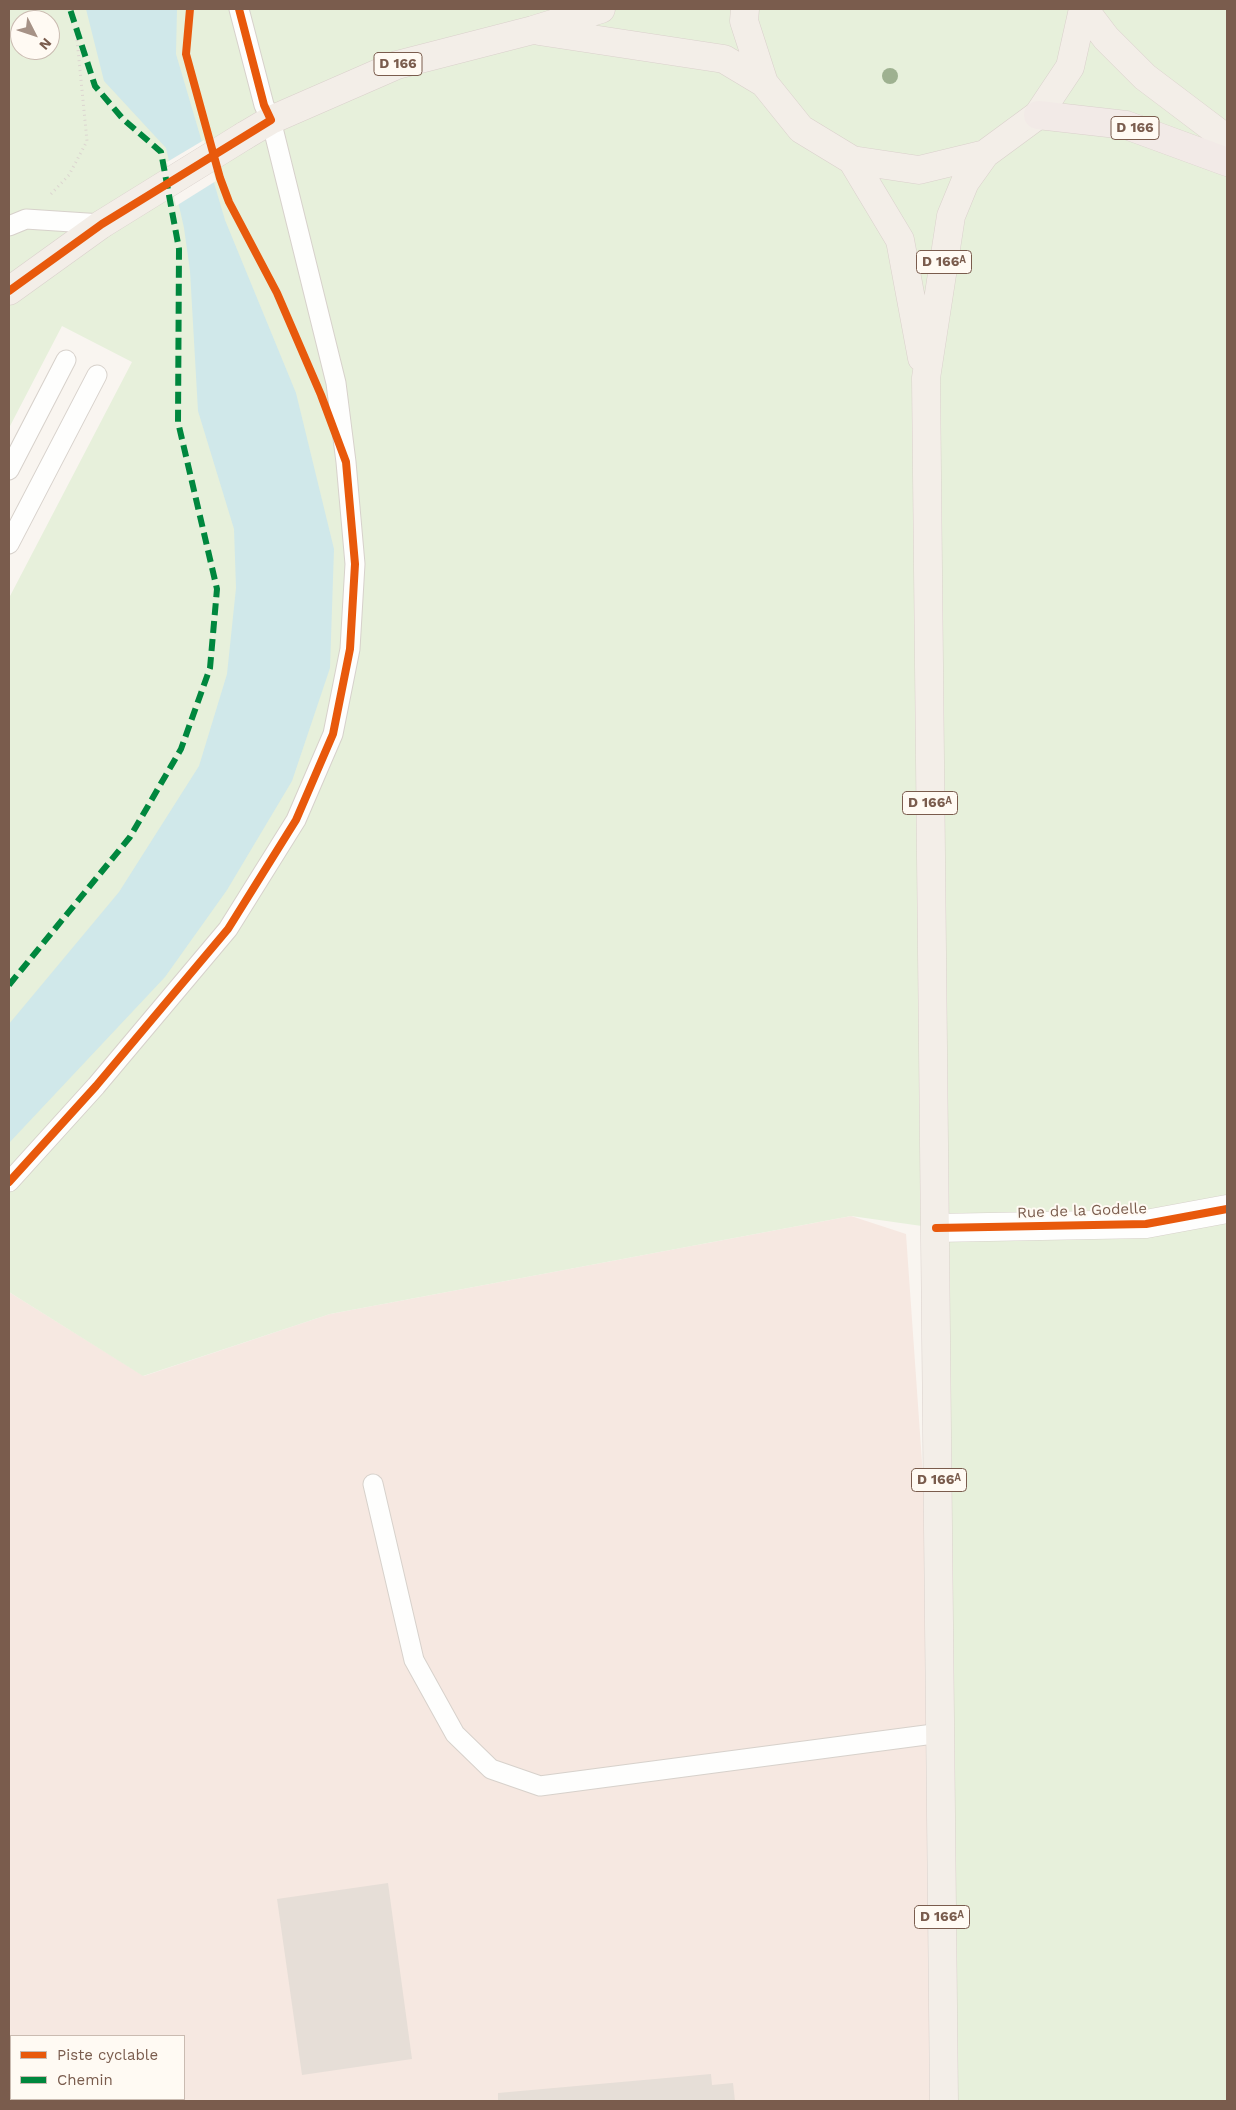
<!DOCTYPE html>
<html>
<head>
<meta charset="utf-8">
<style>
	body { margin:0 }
	#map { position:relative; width:1236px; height:2110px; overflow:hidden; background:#f9f5f0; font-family:"Work Sans",sans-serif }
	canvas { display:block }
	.frame { position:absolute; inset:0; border:10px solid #7a5c4d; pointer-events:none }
	.legend { position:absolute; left:10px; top:2035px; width:175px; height:65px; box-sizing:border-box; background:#fffaf3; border:1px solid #cabbb1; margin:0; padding:6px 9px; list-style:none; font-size:15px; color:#7a5c4d }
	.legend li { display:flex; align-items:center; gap:10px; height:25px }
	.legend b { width:25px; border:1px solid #cabbb1 }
	.north { position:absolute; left:10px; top:10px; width:50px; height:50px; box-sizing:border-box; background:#fffaf3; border:1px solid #cabbb1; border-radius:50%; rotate:131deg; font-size:14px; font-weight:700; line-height:20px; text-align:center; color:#7a5c4d }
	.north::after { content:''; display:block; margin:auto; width:18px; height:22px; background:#a69286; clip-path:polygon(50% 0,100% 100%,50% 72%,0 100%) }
</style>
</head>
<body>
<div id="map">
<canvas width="1236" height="2110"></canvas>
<div class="frame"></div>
<ul class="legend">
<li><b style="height:6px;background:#e8590c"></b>Piste cyclable</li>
<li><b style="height:6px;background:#00873e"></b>Chemin</li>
</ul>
<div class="north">N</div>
</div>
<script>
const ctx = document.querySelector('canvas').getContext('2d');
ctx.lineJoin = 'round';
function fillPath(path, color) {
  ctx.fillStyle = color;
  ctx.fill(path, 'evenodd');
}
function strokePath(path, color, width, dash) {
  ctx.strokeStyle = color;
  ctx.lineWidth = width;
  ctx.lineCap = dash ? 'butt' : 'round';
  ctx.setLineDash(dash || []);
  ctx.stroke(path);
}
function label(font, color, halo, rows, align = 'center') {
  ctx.font = font + ' "Work Sans",sans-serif';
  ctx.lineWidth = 4;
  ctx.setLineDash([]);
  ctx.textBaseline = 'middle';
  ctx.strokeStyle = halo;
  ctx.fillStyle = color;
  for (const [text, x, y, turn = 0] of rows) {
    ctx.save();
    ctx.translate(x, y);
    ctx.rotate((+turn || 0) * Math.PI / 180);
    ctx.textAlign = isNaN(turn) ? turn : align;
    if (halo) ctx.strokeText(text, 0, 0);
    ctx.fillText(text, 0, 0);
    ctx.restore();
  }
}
const commercial = new Path2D(`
	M851,1216L906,1234L941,1733L944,2101H9V1292L144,1376L330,1314ZM11,2036H184V2099H11Z`);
const green = new Path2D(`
	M9,9H1227V2101H944L936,1228L851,1216L330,1314L143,1376L9,1292V598L132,362L62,326L9,428ZM20,20H50V50H20Z`);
const water = new Path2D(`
	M86,9H177L176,54L225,220L296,393L334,549L330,668L292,781L227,890L165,977L9,1143V1024L119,892L199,766L227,674L236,588L234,529L198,411L190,271L184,228L166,148L104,81Z`);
const pier = new Path2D(`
	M204,140L216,181L176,206L167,162Z`);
const building = new Path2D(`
	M388,1883L412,2059L302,2075L277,1899Z
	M711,2074L712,2085L733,2083L735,2101H498V2093Z`);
const path = new Path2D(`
	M190,9L186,54L205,123
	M222,184C243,235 272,283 294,334
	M51,194L69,175L87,141L76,29`);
const lane = new Path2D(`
	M9,226L26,219L102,224
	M9,470L66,360
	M9,544L97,375
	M9,1182L96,1086L228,929L296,820L333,734L350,649L355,564L346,462L336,383L271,120L264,105L239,9
	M373,1484L414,1660L455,1734L491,1769L540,1786L941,1733`);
const street = new Path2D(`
	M936,1228L1146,1224L1227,1209`);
const primary = new Path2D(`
	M745,9L744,21L764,83L801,129L852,160L919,170L985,154L1038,115L1070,67L1083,9
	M1084,9L1106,38L1145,77L1227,139
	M539,31L724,59L764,83
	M244,136L271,120L397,65L533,30L601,9
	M852,160L900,240L922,358
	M9,291L102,224
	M944,2101L926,378L951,216L965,182L985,154`);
const highway = new Path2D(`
	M1038,115L1126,125L1227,162`);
const primaryBridge = new Path2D(`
	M102,224L244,136`);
const quiet = new Path2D(`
	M9,985L130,837L181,749L210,668L217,589L178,422L179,249L161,152L123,119L95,86L70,9`);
const cycleway = new Path2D(`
	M9,291L102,224L271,120L264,105L239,9
	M9,1182L96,1086L228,929L296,820L333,734L350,649L355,564L346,462L321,395L277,293L229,202L220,178L186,54L190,9
	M936,1228L1146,1224L1227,1209`);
const trees = [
	[890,76]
];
const shields = [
	[398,64,48],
	[1135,128,48],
	[944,262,55],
	[930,803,55],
	[939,1480,55],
	[942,1917,55]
];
const shieldNames = [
	["D 166",398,64],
	["D 166",1135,128],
	["D 166ᴬ",944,262],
	["D 166ᴬ",930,803],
	["D 166ᴬ",939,1480],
	["D 166ᴬ",942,1917]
];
const streetNames = [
	["Rue de la Godelle",1082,1211,-2]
];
fillPath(commercial, '#f6e8e1');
fillPath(green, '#e7f0db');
fillPath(water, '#d0e8ea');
fillPath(pier, '#f9f5f0');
fillPath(building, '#e6ded7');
strokePath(lane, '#d7d1cb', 21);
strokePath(street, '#d7d1cb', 29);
strokePath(primary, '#dad1cc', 29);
strokePath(highway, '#dad1cc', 29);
strokePath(path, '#dcd5d0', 3, [1, 4]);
strokePath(lane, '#fefefd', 19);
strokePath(street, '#fefefd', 28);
strokePath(primary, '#f3eee8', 28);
strokePath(highway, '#f2eae7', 28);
strokePath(primaryBridge, '#dad1cc', 29, []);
strokePath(primaryBridge, '#f3eee8', 28);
strokePath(quiet, '#00873e', 6, [12, 6]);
strokePath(cycleway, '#e8590c', 8);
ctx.fillStyle = '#9eb190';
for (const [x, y] of trees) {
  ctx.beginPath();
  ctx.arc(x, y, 8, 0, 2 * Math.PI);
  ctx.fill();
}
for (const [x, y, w] of shields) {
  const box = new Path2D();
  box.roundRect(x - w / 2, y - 11.5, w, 23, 4);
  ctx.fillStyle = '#fffaf3';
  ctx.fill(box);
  strokePath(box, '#7a5c4d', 1);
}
label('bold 14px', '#7a5c4d', null, shieldNames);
label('15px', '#7a5c4d', '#fffaf3', streetNames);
</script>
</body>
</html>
